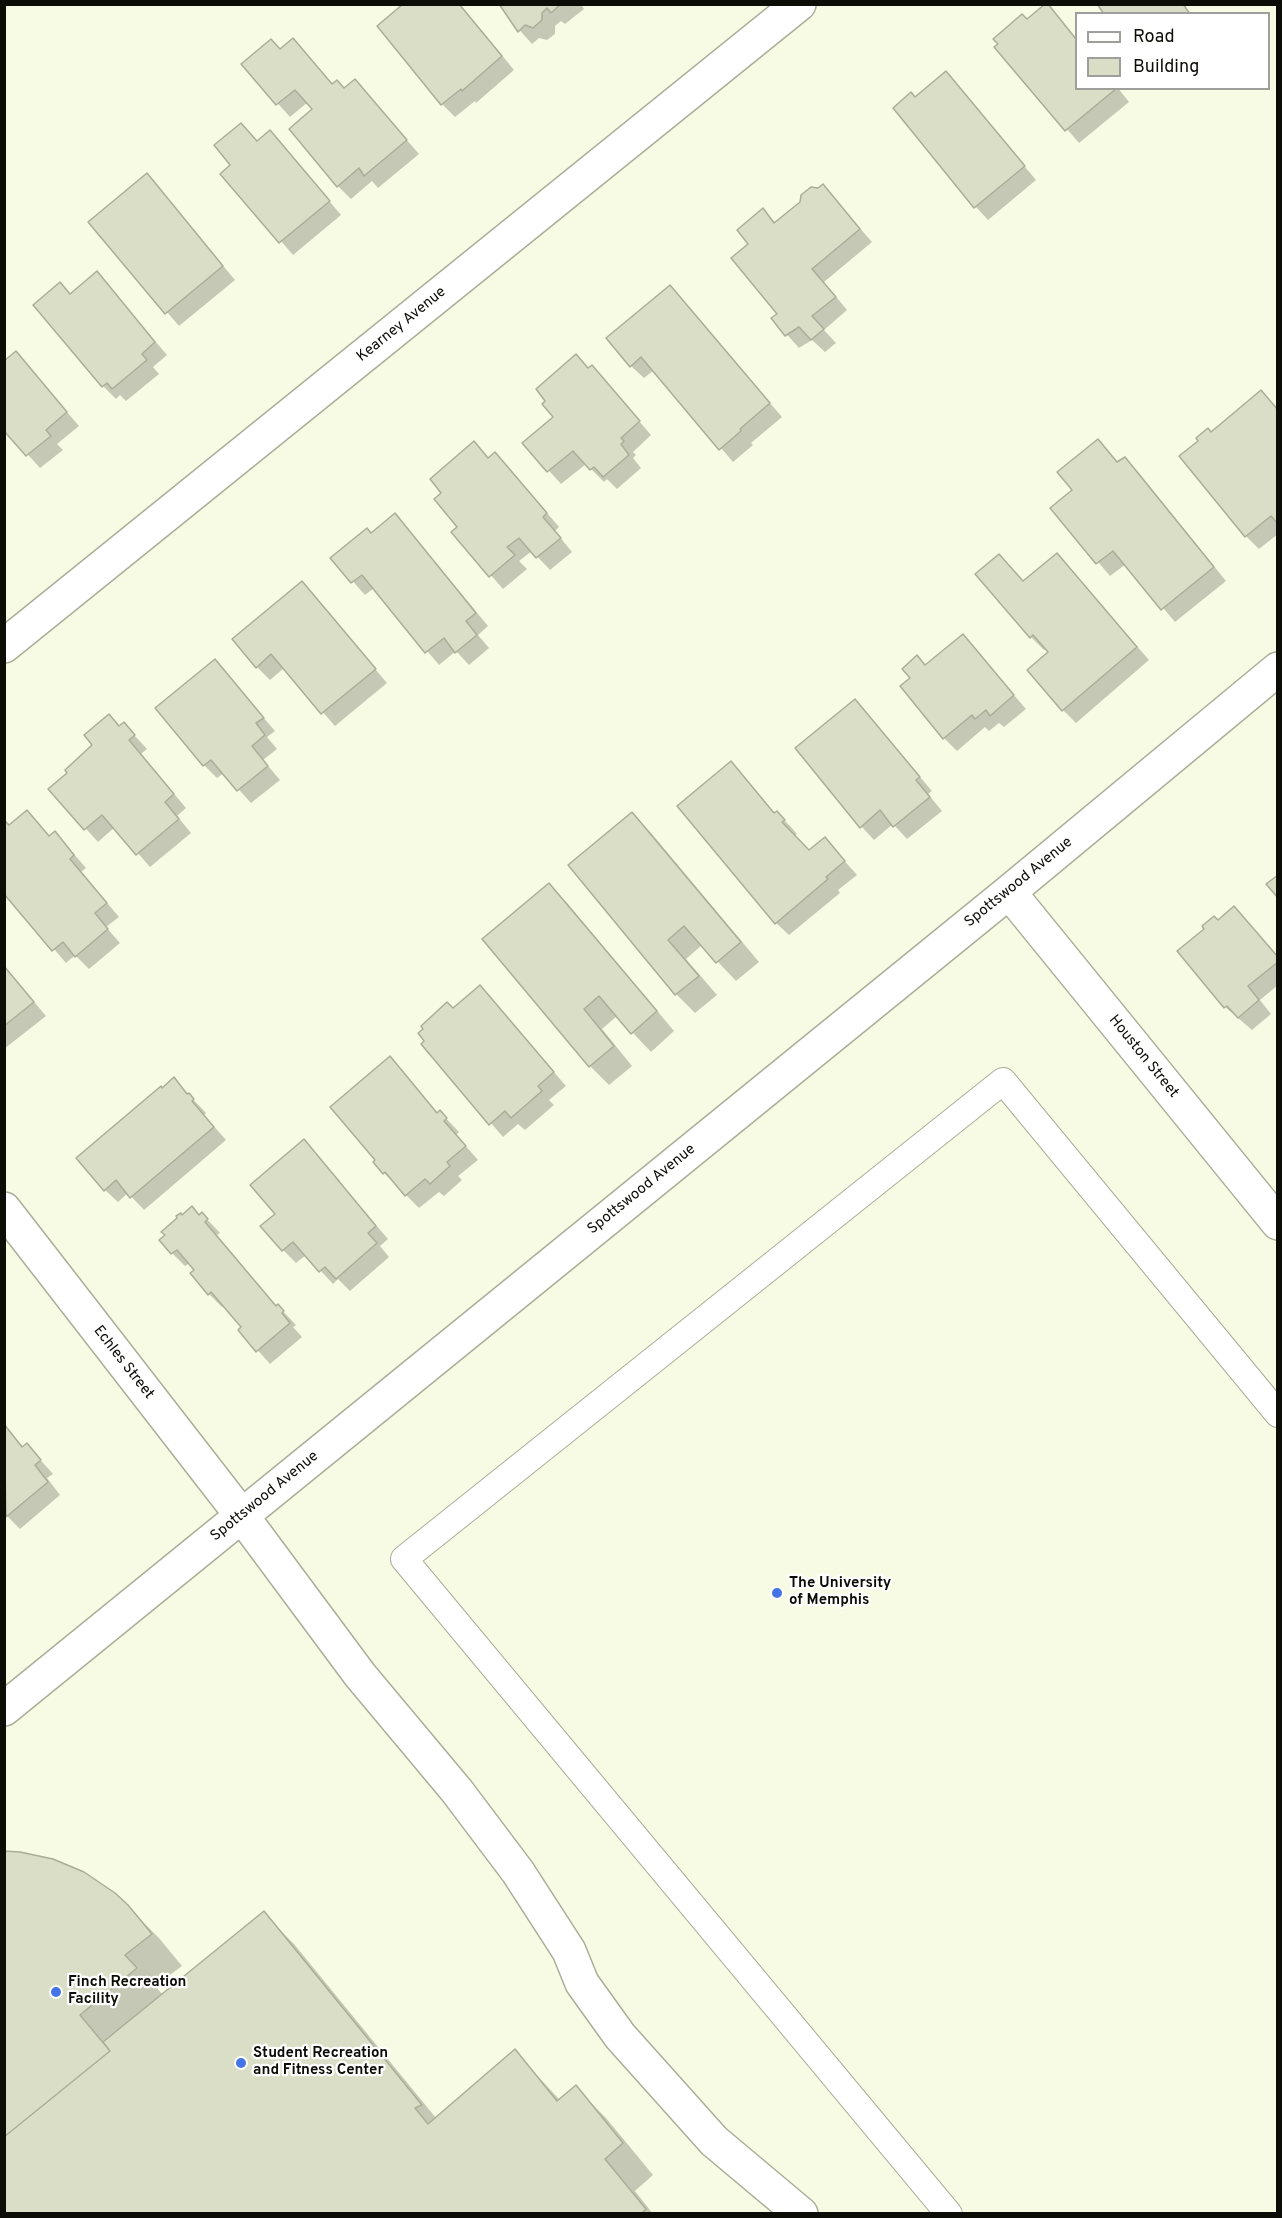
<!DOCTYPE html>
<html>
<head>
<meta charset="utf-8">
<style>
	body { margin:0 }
	#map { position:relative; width:1282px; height:2218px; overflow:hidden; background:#f8fbe4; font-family:Overpass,sans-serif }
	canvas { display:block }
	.frame { position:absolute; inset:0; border:6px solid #0c0d06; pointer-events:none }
	.legend { position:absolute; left:1075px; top:12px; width:195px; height:78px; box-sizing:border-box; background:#fff; border:2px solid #9e9e9b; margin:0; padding:8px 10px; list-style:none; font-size:18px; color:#0c0d06 }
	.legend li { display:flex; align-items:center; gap:12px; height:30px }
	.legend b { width:30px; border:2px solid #9e9e9b }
</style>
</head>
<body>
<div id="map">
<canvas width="1282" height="2218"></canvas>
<div class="frame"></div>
<ul class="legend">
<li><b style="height:8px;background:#fff"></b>Road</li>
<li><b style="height:16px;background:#dadec7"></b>Building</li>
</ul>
</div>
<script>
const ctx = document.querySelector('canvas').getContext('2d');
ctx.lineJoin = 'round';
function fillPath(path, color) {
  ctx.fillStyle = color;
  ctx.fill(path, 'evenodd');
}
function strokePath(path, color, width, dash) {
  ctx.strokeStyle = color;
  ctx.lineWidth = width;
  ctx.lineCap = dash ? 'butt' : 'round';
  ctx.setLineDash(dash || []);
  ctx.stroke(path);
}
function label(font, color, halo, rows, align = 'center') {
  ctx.font = font + ' Overpass,sans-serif';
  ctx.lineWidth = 4.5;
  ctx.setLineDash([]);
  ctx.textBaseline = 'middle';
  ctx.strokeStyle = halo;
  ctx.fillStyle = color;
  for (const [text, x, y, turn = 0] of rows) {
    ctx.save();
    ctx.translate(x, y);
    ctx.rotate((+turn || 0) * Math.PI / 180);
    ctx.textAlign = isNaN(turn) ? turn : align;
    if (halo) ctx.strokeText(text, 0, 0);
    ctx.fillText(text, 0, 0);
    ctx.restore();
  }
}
const shadow = new Path2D(`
	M406,4H460L514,70L476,103L475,101L455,117L442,104Z
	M501,4H581L584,9L565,24L561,21L555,26V34L547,40L539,38L532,44L507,16L509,14Z
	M1046,5L1076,39V88H1118L1129,102L1079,143L996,47Z
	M293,40L333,85L345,90L355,81L419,154L378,188L372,181L351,199L338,186L314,109L308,102L290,117L243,65L280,51Z
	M946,73L1036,180L988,220L976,207L895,108L916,99Z
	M241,125L258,142L282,145L341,215L293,255L223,174L232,165Z
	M147,175L235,280L179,326L90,222Z
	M823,186L872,242L824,282L847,310L824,330L836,343L825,352L812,340L799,348L773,319L779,314L750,244L763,210L776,223Z
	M97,273L167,355L153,367L159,374L126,401L120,395L116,399L103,386L71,295Z
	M670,287L782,417L751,443L753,445L733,462L654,370L644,378L631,366Z
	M16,353L79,426L57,444L63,450L40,468L4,428Z
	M592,367L651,435L633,452L636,455L633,458L641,468L617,489L607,479L604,482L586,464L561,484L524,443L555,417Z
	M1261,392L1278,410V534L1259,549L1246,536L1211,434Z
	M1098,441L1119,463L1125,459L1138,472L1226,581L1175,622L1126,564L1110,576L1052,508L1074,490Z
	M474,443L489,459L495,454L508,467L559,527L555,531L572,552L550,570L532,551L519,561L527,569L503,589L453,532L459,527L443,493Z
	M407,528L488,626L478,635L489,648L469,665L456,651L439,665L374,588L365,595L332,558Z
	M1057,555L1149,660L1076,723L1063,710L1050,652L1046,648L1044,650L1031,637L1024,583Z
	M302,583L387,683L335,726L284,668L270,680L257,667Z
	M963,636L1026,709L1004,727L999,723L989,731L985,727L957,751L944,738Z
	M215,661L275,731L267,737L277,749L263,760L280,780L251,803L224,773L217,778L204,765Z
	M855,701L932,791L928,794L942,811L907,839L893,824L874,840L862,827L797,748Z
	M109,716L120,727L124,724L147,749L141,754L186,808L177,816L191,833L150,867L115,827L98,842L50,789L69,773L95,746Z
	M731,763L775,814L777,813L790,826L797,834L794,836L809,852L825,839L857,875L838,890L840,893L789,935L776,923Z
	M27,812L50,837L55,833L67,846L86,868L81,872L119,917L106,927L120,943L89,969L75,955L66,963L4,891L10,826Z
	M632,814L651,833L759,962L736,981L702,945L686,959L717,995L695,1013L676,994L570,866Z
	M549,885L568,904L674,1031L651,1052L617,1016L602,1029L632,1066L609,1085L590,1066Z
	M1234,908L1278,956V985L1260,1000L1271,1014L1252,1030L1225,1007L1218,922Z
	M4,966L46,1016L4,1049Z
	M480,987L566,1086L549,1100L554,1105L525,1130L518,1124L503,1137L423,1044L426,1041L425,1029L453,1010Z
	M403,1071L438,1114L440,1112L459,1132L456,1135L478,1160L458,1176L462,1180L444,1196L439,1192L419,1208L384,1173Z
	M174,1079L206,1113L204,1115L226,1140L144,1210L128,1193L118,1202L105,1190L162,1090Z
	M304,1141L340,1181L339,1182L388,1239L380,1246L389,1257L350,1291L338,1279L333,1284L306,1255L296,1263L283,1250L277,1214Z
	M202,1214L220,1233L217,1235L277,1307L278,1306L296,1325L293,1327L302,1337L270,1364L240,1330L243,1327L224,1305L222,1307L209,1294L193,1273L196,1270L190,1263L185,1266L172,1253Z
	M4,1424L24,1448L27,1445L53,1474L47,1478L60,1495L20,1529L4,1513Z
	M4,1853L127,1906L159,1938L182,1966L155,1986L163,1995L263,1913L294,1944L436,2118L514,2051L560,2100L575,2087L606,2118L653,2175L635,2191L653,2214H4Z`);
const building = new Path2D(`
	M403,4H459L502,56L462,91L461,89L441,105L377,26Z
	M499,4H561L551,13L547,8L542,13V20L533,28L525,25L518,32Z
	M1045,4H1048L1076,39V88H1117L1065,131L994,47L998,44L993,39L1022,14L1027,19Z
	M1097,4H1183L1190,14H1104Z
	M293,38L332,84L337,80L344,88L355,79L407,140L364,176L359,168L337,187L289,129L312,109L295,90L276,105L241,64L271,39L280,49Z
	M946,71L1025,166L974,208L893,108L911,92L915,97Z
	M241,123L257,141L270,130L330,201L279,243L220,174L230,165L214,145Z
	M147,173L223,266L165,314L88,222Z
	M823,184L860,229L812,269L836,297L812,316L824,329L811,340L799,327L785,336L771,318L777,314L731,258L748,244L737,230L763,208L774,223L800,202L801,195L811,187L818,188Z
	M97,271L155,342L142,354L147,360L112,389L107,383L102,387L33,305L60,282L70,294Z
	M670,285L770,403L740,429L741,431L719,450L641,357L630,367L606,338Z
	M16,351L67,412L46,430L51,436L26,456L4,431V361Z
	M576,354L588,368L592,365L640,421L621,438L624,441L621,444L629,455L603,477L594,467L590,470L573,451L547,472L522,443L553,417L542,404L545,401L536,389Z
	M1261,390L1278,410V524L1271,516L1245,537L1179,456L1198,441L1196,438L1208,428L1211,432Z
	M1098,439L1117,462L1125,457L1214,567L1161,610L1113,551L1096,564L1050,508L1072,490L1057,472Z
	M474,441L488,458L495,452L547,513L543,517L561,538L536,558L519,538L507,547L515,555L489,577L451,532L457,527L434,499L441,493L430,479Z
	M395,513L476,613L466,621L477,635L455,653L444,638L425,653L362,575L351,583L330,558L367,528L371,533Z
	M1057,553L1137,647L1062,711L1027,670L1048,652L1033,635L1030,638L975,574L999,554L1023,581Z
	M302,581L376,669L321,714L271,654L256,668L232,639Z
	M963,634L1014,695L990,716L986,710L975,719L972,715L943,739L900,686L910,678L902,669L917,655L925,665Z
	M215,659L264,718L256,723L265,735L252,746L268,766L237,791L211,760L203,766L155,708Z
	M855,699L920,777L916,780L930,797L893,827L880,810L860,828L795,748Z
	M109,714L119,726L124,722L135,735L129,740L174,794L165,802L179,819L136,855L102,815L84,830L48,789L67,773L65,770L92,745L84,735Z
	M731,761L774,813L777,811L785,820L782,822L809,850L825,837L845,861L826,877L828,879L775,924L677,806Z
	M27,810L49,836L55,831L74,855L70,859L107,903L95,913L108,929L75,957L63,942L52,951L4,894V820L9,825Z
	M632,812L741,942L716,963L684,926L668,940L699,976L675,995L568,865Z
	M1278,875V898L1266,884Z
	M549,883L657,1011L631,1034L599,996L584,1009L614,1046L589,1067L482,939Z
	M1234,906L1278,957V962L1248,986L1259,1000L1238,1018L1227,1006L1224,1008L1177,951L1204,929L1202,926L1214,916L1218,920Z
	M4,966L34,1002L4,1026Z
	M480,985L554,1072L538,1086L542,1091L511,1118L505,1111L489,1125L421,1044L424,1041L418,1033L423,1029L421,1026L447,1002L453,1008Z
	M390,1056L437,1113L440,1110L447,1118L444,1121L466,1146L447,1162L450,1166L430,1184L425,1179L405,1196L385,1172L383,1174L373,1162L375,1160L330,1107Z
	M174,1077L187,1094L189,1093L194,1099L192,1101L214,1127L130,1198L116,1180L104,1191L76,1158L161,1086L162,1088Z
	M304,1139L376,1226L368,1233L377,1243L336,1279L325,1267L319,1272L293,1242L282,1251L260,1226L275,1214L250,1185Z
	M192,1206L199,1215L202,1212L208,1219L205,1222L276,1306L278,1304L284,1311L282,1313L290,1323L256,1352L238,1330L241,1327L211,1292L208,1295L190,1273L194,1270L177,1250L171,1254L159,1240L165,1235L161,1232L177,1218L176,1216L181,1213L182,1215Z
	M4,1424L22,1447L27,1443L41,1460L35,1465L48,1482L6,1517Z
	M4,1851L20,1852L53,1859L84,1872L115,1893L128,1905L152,1934L125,1955L137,1968L80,2015L110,2051L4,2137Z
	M264,1911L422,2105L415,2108L428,2124L515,2049L557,2101L576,2085L623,2143L605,2159L646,2209L641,2214H4V2137L110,2051L103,2042Z`);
const lane = new Path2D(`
	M949,2214L404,1559L1003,1081L1278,1414`);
const street = new Path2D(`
	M4,646L799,4
	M1009,892L1278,1223
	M242,1516L360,1675L457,1791L518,1872L569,1951L582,1983L620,2036L714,2141L801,2214
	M4,1709L1009,892L1278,669`);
const secondary = new Path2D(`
	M4,1209L242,1516`);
const markers = [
	[777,1593,6,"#4474e5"],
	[56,1992,6,"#4474e5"],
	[241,2063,6,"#4474e5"]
];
const streetNames = [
	["Kearney Avenue",402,325,-39],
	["Spottswood Avenue",1019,883,-39],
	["Houston Street",1143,1057,51],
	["Spottswood Avenue",642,1190,-39],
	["Echles Street",123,1363,52],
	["Spottswood Avenue",265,1497,-39]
];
const poiNames = [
	["The University",789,1584],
	["of Memphis",789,1601],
	["Finch Recreation",68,1983],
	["Facility",68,2000],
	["Student Recreation",253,2054],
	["and Fitness Center",253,2071]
];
fillPath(shadow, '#0003');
fillPath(building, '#dadec7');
strokePath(building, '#aaad97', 1.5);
strokePath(lane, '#aaae98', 28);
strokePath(street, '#aaae98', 36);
strokePath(secondary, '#aaae98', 36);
strokePath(lane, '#fff', 26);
strokePath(street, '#fff', 33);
strokePath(secondary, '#fff', 33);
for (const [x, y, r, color] of markers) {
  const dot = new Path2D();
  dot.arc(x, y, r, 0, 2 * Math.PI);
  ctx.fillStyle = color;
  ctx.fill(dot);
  strokePath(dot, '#fff', 2);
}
label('15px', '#0c0d06', '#fff', streetNames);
label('bold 15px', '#0c0d06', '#fff', poiNames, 'left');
</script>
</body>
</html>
